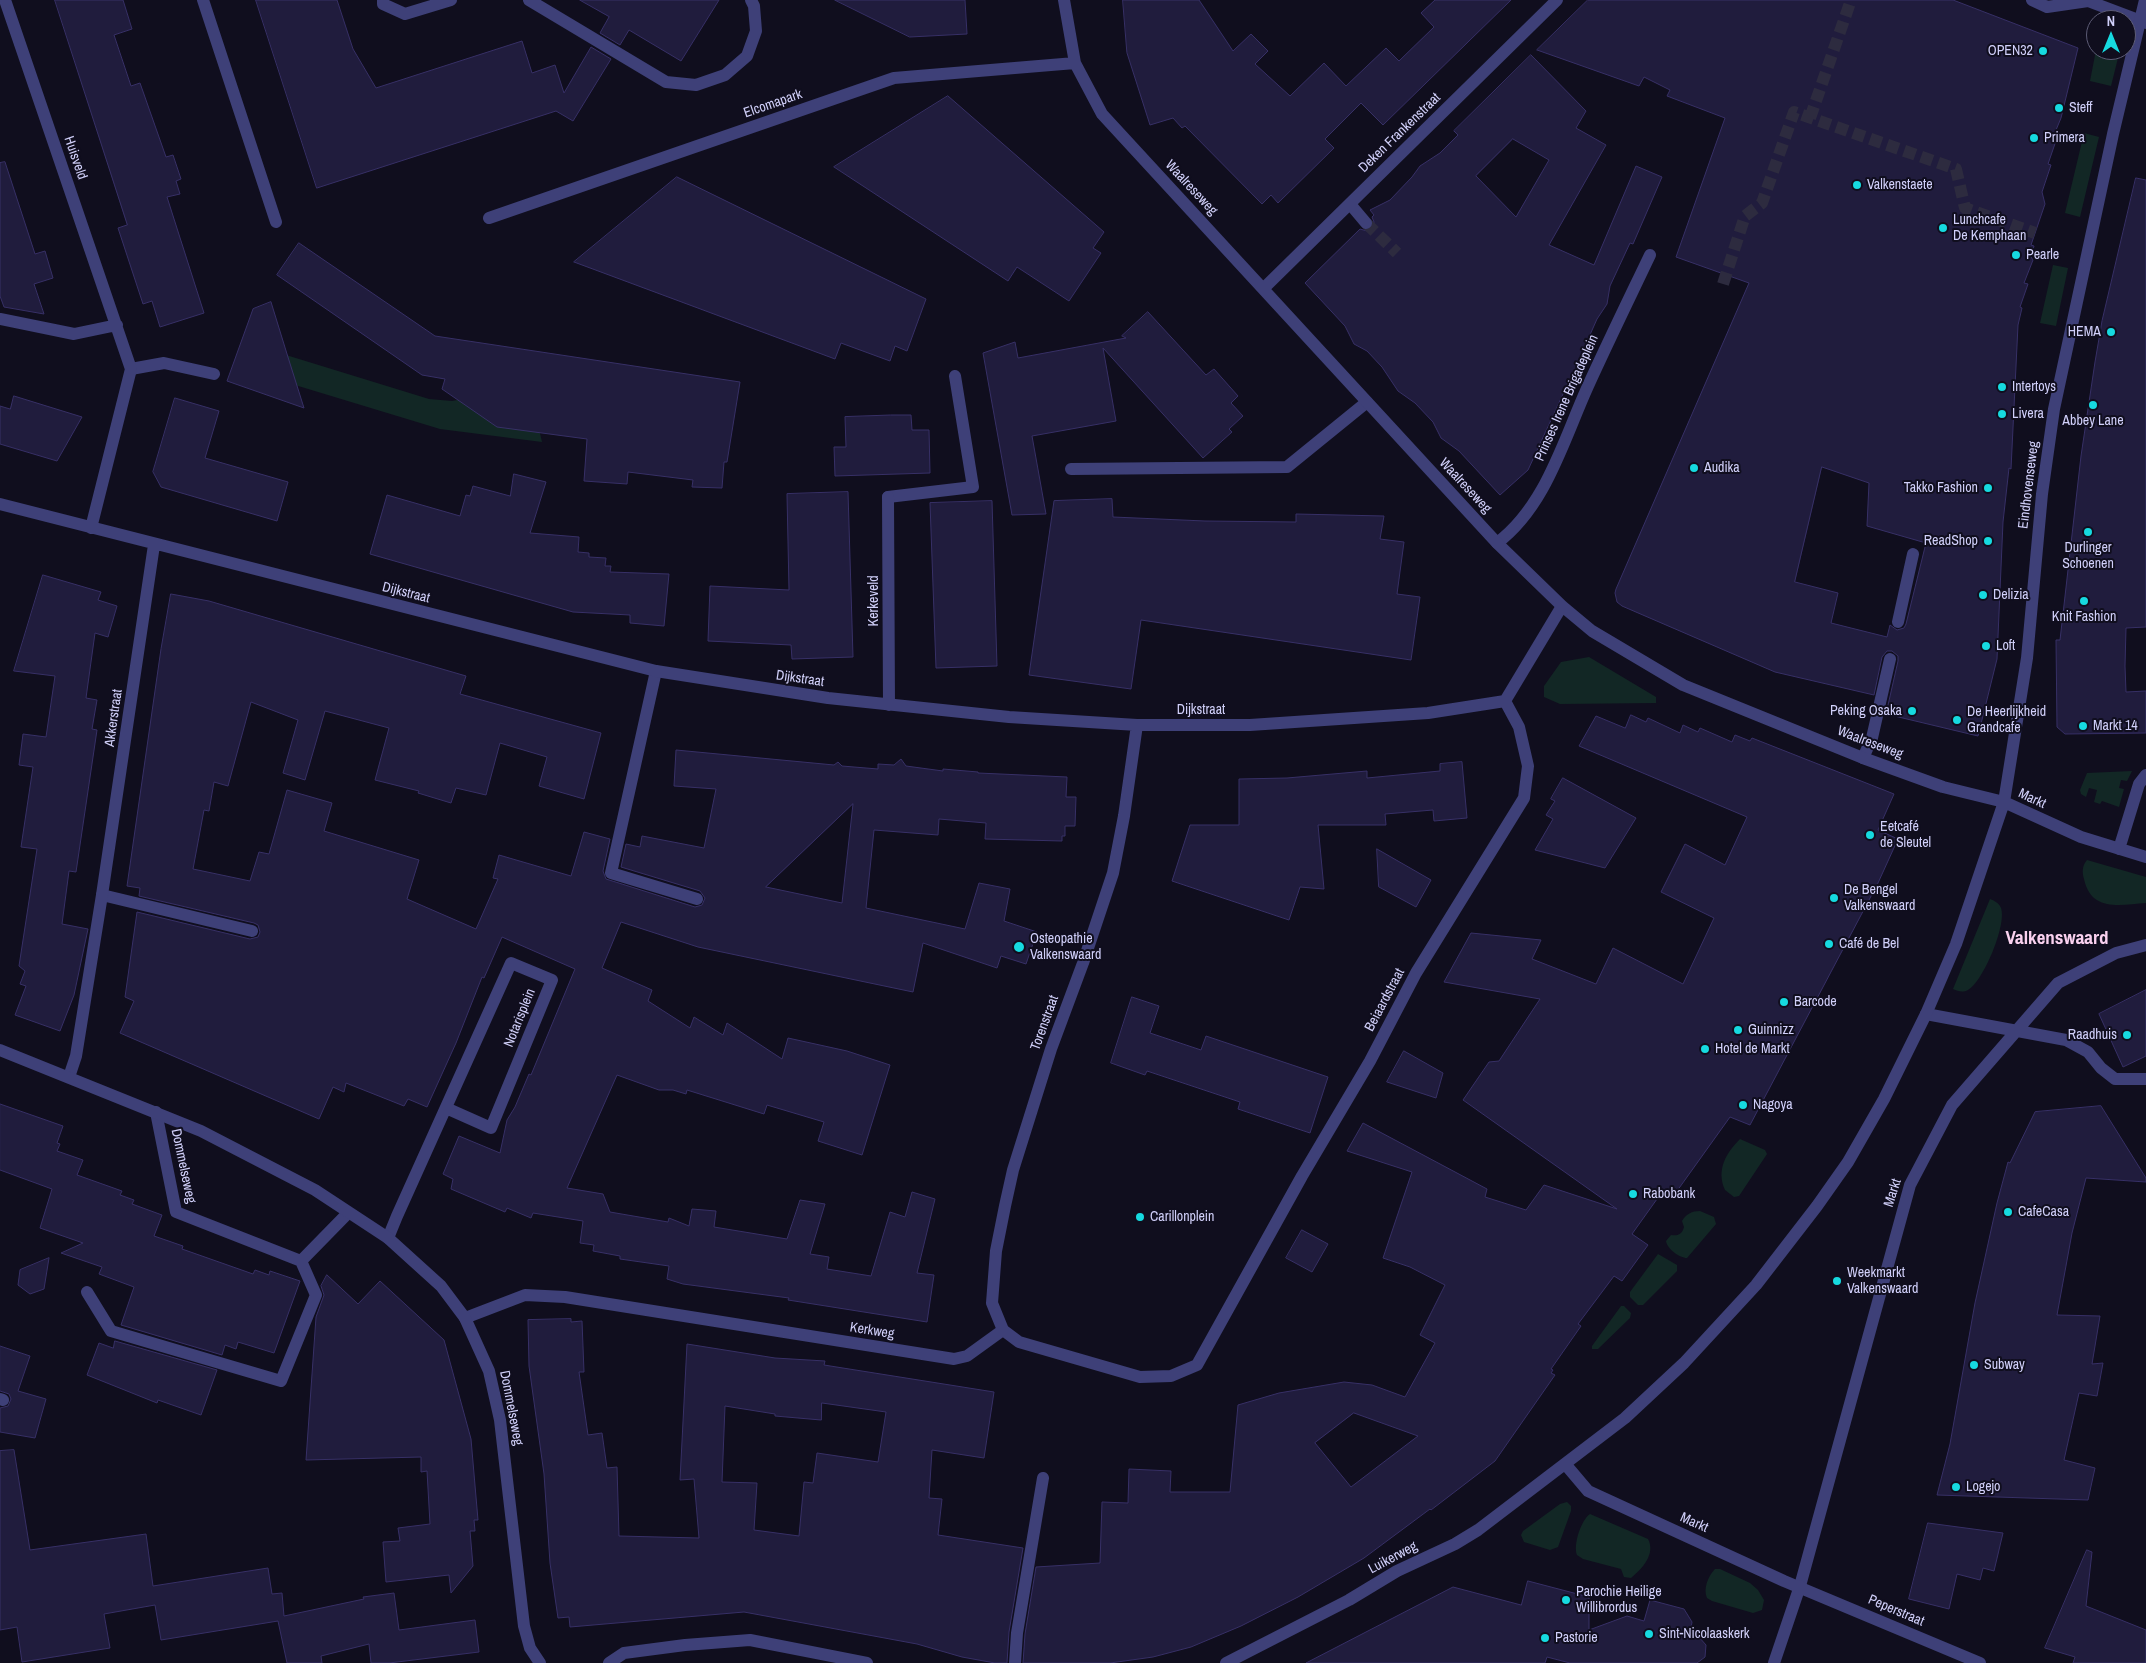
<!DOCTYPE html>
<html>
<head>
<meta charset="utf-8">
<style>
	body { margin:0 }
	#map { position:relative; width:2146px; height:1663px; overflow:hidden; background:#100e1e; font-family:"Archivo Narrow",sans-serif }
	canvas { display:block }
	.north { position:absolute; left:2086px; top:10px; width:50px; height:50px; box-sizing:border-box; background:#100e1e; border:1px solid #5d5c76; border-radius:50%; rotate:0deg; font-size:14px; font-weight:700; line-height:20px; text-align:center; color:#d1d0fa }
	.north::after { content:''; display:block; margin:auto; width:18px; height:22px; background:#16dae0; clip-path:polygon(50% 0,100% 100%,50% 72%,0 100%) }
</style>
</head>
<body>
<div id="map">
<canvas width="2146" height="1663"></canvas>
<div class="north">N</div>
</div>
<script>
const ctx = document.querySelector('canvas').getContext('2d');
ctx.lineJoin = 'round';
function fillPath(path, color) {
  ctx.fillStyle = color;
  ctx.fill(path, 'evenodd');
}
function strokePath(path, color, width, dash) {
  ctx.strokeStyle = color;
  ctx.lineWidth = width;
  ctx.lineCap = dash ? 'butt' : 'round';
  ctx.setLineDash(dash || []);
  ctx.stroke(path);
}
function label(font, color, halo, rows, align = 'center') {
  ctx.font = font + ' "Archivo Narrow",sans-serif';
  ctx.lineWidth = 4;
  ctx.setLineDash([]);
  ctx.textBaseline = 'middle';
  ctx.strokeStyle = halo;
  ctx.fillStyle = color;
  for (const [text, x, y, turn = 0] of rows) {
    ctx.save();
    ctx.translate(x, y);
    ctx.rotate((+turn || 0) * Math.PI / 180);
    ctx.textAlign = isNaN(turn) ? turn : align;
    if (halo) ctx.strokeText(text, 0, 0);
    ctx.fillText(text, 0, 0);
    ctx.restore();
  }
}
const green = new Path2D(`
	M2096,50H2120L2111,86L2090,81Z
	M2084,133L2099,137L2080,217L2065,213Z
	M2053,265L2068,268L2056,326L2040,323Z
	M260,347L429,399L452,401L490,394L539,429L542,442L440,429L295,385Z
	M1589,657L1656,697V703L1560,704L1544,697V686L1561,662Z
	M2132,771L2127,781L2121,780L2119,788L2124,789L2119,807L2102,801L2100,804L2094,802L2097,790L2089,788L2086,797L2081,794L2080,790L2087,773Z
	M2087,860L2146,877V903C2120,905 2091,912 2084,879C2082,872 2082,866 2087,860Z
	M1990,899C1995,901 1999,903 2001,908C2007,925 1983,982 1968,990C1962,993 1958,991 1953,989Z
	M1740,1139L1765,1150L1767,1154L1739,1196L1734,1197L1725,1190C1716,1170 1726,1153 1740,1139Z
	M1700,1211L1714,1217L1716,1224L1687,1258C1680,1258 1667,1249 1666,1241L1671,1235C1677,1236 1682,1235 1684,1227L1682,1221C1686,1214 1692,1211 1700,1211Z
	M1658,1254L1677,1265V1271L1643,1305H1638L1630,1297V1292Z
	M1621,1306H1624L1631,1313L1630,1318L1598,1349H1592V1346Z
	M1567,1502L1571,1506V1511L1558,1547L1550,1550L1524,1542L1521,1535L1523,1531L1560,1504Z
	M1590,1514L1648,1539C1656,1554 1642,1569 1631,1578L1624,1577L1621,1569L1583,1559L1577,1555C1573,1545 1581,1520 1590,1514Z
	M1715,1569H1720L1750,1583L1758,1590L1764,1600L1762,1610L1753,1613L1712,1601L1707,1598C1703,1589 1708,1576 1715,1569Z`);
const building = new Path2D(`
	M55,0H123L132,29L114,35L131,86L140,83L166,157L173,155L181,179L176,181L180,194L167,197L204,313L160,327L152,301L143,304L118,228L127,225Z
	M256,0H337L353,49L376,88L522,41L532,73L555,65L564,93L591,47L611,59L573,121L556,111L317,188Z
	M580,0H719L681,61L629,30L620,45L600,33L609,17Z
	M835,0H965L967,34L910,37Z
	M1123,0H1199L1233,51L1251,34L1268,51L1255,64L1290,96L1324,63L1346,86L1386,48L1399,61L1434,27L1421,13L1435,0H1511L1383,125L1361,103L1325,139L1334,148L1278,203L1271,195L1262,204L1185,126L1182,128L1173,118L1150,125L1127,53Z
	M1588,0H1953L2078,48L2061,118L2056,130L2059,132L2048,164L2051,165L2042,192L2045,204L2031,245L2034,246L2031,257L2033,260L2024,283L2028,284L2020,307L2022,308L2018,325L2011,469L2009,468L2003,522L1997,659L1978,736L1886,714L1898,661V656L1892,651H1887L1882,657L1874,695L1775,672L1622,606L1617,602L1615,593L1616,589L1749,283L1676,257L1725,118L1667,96L1670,90L1644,77L1639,86L1537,50ZM1822,467L1869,483L1867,526L1926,543L1906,624L1904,628L1897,630L1890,625L1887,637L1831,623L1838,593L1795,582Z
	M1531,55L1586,111L1576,128L1606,145L1549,245L1594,265L1636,166L1662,177L1633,244L1630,243L1610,286L1607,304L1597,319L1585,346L1580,368L1569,381L1528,470L1500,495L1459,451L1441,438L1433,422L1415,403L1398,391L1382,367L1367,351L1354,344L1345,326L1305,283L1360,229L1367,231L1372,229L1374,222L1372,217L1374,215L1370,210L1390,200L1412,177L1420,166L1440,153L1458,135L1454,131ZM1513,139L1549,160L1516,217L1476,176Z
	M948,96L1104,232L1093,248L1101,253L1069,301L1017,267L1008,281L834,167Z
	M5,162L35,254L45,251L53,278L34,284L44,314L4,307L0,296V163Z
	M677,177L926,299L907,351L895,346L890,361L841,343L835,359L574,262Z
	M2136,178L2146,180V627L2126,628L2125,666L2126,692L2146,691V733L2065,734L2057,727L2056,640H2060L2081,456L2095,362L2102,321Z
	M299,243L435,336L740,382L727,462H724L722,488L692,487L693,480L628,472L627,484L584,481L587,439L497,427L442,389L445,379L422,375L277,275Z
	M271,302L287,354L304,408L227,381L253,309Z
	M1148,312L1206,375L1214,369L1238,396L1231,403L1243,416L1229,429L1232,432L1203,458L1103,348L1116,421L1032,436L1046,514L1012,515L983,353L1015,342L1018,358L1126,338L1122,336Z
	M14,396L82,417L57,461L0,444V406L10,409Z
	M175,398L219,411L205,458L288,482L277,521L161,487L153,472Z
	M891,415H911L912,430H929L930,473L835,476L834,447H846L845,417Z
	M514,474L546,482L530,533L579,537L578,552L589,553V557L606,558L605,566H611L610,572L669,574L664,626L630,623V615L573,612L370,554L387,495L460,516L466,495L470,496L473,486L510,496Z
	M848,492L853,657L792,659L791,645L708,641L710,586L789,590L787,494Z
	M1112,499L1113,517L1205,521L1296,522V514L1384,516L1380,539L1404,542L1397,594L1420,597L1411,660L1141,620L1131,689L1029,675L1054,501Z
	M992,501L997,666L936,668L930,503Z
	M43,575L101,592L98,600L117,606L108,637L95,633L86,698L97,700L92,729L97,730L76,872L69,871L62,924L88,929L74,995L60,1031L15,1015L26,986L20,984L25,971L19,966L37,849L21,847L33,767L19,765L23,734L46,737L55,676L14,671Z
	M171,594L209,601L466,676L460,694L601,733L584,799L539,786L547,757L500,743L486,795L456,788L451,803L418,793L419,791L375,780L389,728L325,711L305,780L283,773L298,720L251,702L228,786L214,782L209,811L204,810L193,869L250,881L259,852L269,854L287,790L332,803L324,831L419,860L407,899L476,929L498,879L493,878L499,855L571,876L584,832L610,839L603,871L606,879L695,907L702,905L705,898L700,891L621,867L626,844L640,847L642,836L704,848L716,789L674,786L676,750L834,765L838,762L842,766L878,769V764L894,765L901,759L906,766L943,771V769L978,772V773L1067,777L1066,797H1076L1075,826H1065V836H1062V841L985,839L986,823L939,819L938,835L874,830L866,908L965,929L979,883L1010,889L1004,921L1037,932L1026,964L1001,956L997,968L923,943L913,992L698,947L621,922L602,968L652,990L648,1001L690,1028L694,1017L723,1035L727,1023L782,1059L788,1038L847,1051L890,1065L862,1155L818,1141L824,1122L767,1105L764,1114L687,1090L686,1094L673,1090H659L617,1075L567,1188L603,1194L610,1212L668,1222L669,1218L689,1226L692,1209L716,1211L714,1227L787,1239L800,1200L825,1204L810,1254L829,1257L827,1269L871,1276L890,1212L905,1217L912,1192L935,1199L917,1273L934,1275L927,1322L788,1300L789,1298L683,1284L667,1279L669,1266L620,1259V1256L593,1251L594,1245L580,1243L583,1221L533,1213L531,1218L507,1208L505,1212L451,1189L453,1179L443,1174L459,1136L500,1153L507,1120L515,1107L529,1074L531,1075L575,969L502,937L484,978L482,977L456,1043L427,1107L408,1099L404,1106L346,1083L344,1092L333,1087L319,1119L120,1033L134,1001L125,997L137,912L250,939L258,937L260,932L258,925L254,923L139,896L140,888L127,886L161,649ZM853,804L842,903L766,887Z
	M1631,715L1646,722L1648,718L1680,733L1683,725L1698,732L1700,728L1732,742L1735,735L1750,741L1752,738L1894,794L1878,830L1898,839L1878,883L1750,1125L1730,1117L1672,1198L1662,1192L1632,1234L1648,1245L1622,1281L1614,1276L1578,1324L1581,1326L1551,1369L1553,1370L1551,1373L1555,1375L1495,1461L1431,1510L1430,1509L1364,1558L1298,1597L1241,1626L1191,1647L1153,1657L1110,1663H1023L1025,1634L1036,1567L1100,1563L1102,1502L1128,1503L1129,1469L1171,1471L1170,1492H1230L1238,1405L1279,1393L1344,1382L1372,1385L1405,1397L1435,1343L1420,1335L1445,1285L1410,1267L1383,1258L1412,1172L1347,1151L1363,1123L1487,1189L1485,1197L1526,1210L1544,1185L1617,1209L1463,1100L1489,1062L1499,1061L1540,999L1444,982L1471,933L1541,940L1532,959L1596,984L1613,948L1683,984L1714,918L1661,892L1685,844L1725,865L1747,817L1579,746L1596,716L1625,728ZM1354,1413L1418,1436L1351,1487L1315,1443Z
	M1462,762L1467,818L1434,821L1433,810L1385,814L1386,825H1318L1324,889L1300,887L1289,920L1172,881L1190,825H1239V779L1287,778L1367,771V778L1440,771V764Z
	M1563,778L1636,818L1605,868L1535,850L1553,819L1546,815L1555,801L1551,799Z
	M1377,849L1431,880L1416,907L1379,887Z
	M2146,990V1056L2123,1067L2099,1014Z
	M1132,997L1159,1006L1150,1033L1201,1050L1206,1036L1328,1077L1310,1133L1238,1109L1240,1102L1147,1071L1145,1075L1111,1063Z
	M1404,1051L1443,1073L1436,1098L1387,1082Z
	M0,1104L63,1126L57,1143L60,1144L57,1151L83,1160L77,1175L122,1191L120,1195L134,1200L132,1204L162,1215L154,1236L183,1246L182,1249L253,1274L255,1270L269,1275L270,1271L300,1281L274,1353L238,1342L236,1349L225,1345L222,1355L121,1325L134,1287L99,1274L102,1267L61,1253L83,1243L40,1228L52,1189L0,1170Z
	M2101,1106L2146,1178V1182L2086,1178L2072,1233L2057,1315L2100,1316L2092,1364L2103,1363L2097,1396L2079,1393L2064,1460L2095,1468L2088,1500L1937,1495L1950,1444L1975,1303L1997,1203L2008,1162L2010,1163L2035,1112Z
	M1302,1230L1328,1244L1312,1272L1286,1258Z
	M49,1258L44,1289L30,1294L18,1285L20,1270Z
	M327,1275L358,1304L380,1281L444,1340L471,1439L478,1520H474L475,1531H470L473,1566L451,1593L449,1575L386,1582L383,1542L400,1541L398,1528L430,1524L427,1471L421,1472V1457L306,1460L316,1317L324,1295L321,1286Z
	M571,1319V1322L582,1321L584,1372H579L588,1435L602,1433L607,1468L617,1467L619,1536L699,1538L694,1479L680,1480L687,1344L775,1358L825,1361L824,1365L994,1392L984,1458L932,1450L929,1498L942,1499L938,1535L1023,1548L1009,1632L1007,1663H995L962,1657L917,1644L744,1612L570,1627L569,1617L558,1618L550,1563L544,1474L529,1366L528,1320ZM822,1403L886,1412L878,1462L817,1453L813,1483L804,1482L799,1536L754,1530L757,1483L722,1482L725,1406L775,1414V1416L821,1420Z
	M115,1341L217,1370L201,1415L158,1400L157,1403L87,1375L99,1343L113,1348Z
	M0,1346L30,1356L18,1391L46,1399L35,1438L0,1432V1408L8,1406L11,1399L9,1394L0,1391Z
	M14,1450L30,1550L146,1534L153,1586L268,1568L272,1594L282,1593L284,1616L364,1599L363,1597L394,1593L399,1630L475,1620L479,1652L389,1663H371L369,1644L321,1656L322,1663H287L278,1621L161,1640L155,1605L104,1614L110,1648L22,1662L17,1627L0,1630V1451Z
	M1928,1523L2003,1533L1994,1571L1983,1568L1980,1580L1957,1574L1949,1609L1909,1599Z
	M2087,1550L2092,1552L2086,1606L2146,1630V1663H2073L2075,1657L2045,1648Z
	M1528,1581L1589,1597V1630L1627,1616L1644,1621L1650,1600L1684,1609L1692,1622L1691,1628L1706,1645L1705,1657L1697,1663H1570L1547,1657L1545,1663H1306L1453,1587L1521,1605Z`);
const pedestrianTunnel = new Path2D(`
	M1810,118L1851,0
	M1723,284L1745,216L1762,203L1794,112L1956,169L1965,208L2035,233`);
const minorTunnel = new Path2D(`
	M1366,223L1397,253`);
const service = new Path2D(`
	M203,0L276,222
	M383,0V4L405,14L451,0
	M529,0L666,82L696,85L725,75L747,56L756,31L754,6L751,0
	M131,369L164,363L214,374
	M1071,469L1287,467L1367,402
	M888,497L973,487L955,376
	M1497,543C1546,506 1563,441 1588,386C1608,342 1629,299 1650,255
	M1898,622L1913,554
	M656,671L611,873L697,899
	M1863,758L1872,738L1890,659
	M102,895L252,931
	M156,1112L176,1212L301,1261L348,1213
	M87,1292L111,1331L281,1381L316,1295L301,1261
	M0,1399L3,1400
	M1015,1663L1017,1633L1043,1478`);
const pedestrian = new Path2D(`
	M2032,0L2047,7L2088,1L2146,23
	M1926,1014L2066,1040L2088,1052L2101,1068L2115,1079H2146
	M1800,1586L1910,1185L1952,1105L2058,983L2116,953L2146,945`);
const minor = new Path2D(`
	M5,0L131,369L91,528
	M1064,0L1075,63L1102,114L1497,543L1562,606L1592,631L1683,685L1863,758L1943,787L2004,802L2081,837L2146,857
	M1350,204L1366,223
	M489,218L894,78L1075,63
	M1264,288L1557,0
	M0,319L74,334L117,325
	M888,497L889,705
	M0,504L656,671L828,698L1009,717L1137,725H1250L1428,713L1505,701L1562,606
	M2119,849L2139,784L2146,775
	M69,1077L76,1056L102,895L154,545
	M388,1238L397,1216L511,963L552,980L491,1128L446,1108
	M465,1318L525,1295L565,1297L954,1359L967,1356L1003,1330
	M1003,1330L1019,1342L1140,1377L1171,1376L1197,1365L1302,1176L1370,1061L1416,973L1524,798L1528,766L1519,727L1505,701
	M1003,1330L992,1303L996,1251L1005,1206L1013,1170L1051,1049L1083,963L1113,873L1124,816L1137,725
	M1566,1465L1588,1491L1784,1581L1980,1663
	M609,1663L624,1653L685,1645L750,1640L867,1663
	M1226,1663L1349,1600L1397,1571L1455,1544L1478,1530L1625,1418L1684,1363L1756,1285L1817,1206L1848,1162L1884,1099L1926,1014L1956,944L2004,802L2027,658L2042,494L2054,409L2113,134L2145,0
	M1774,1663L1800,1586`);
const tertiary = new Path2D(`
	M0,1050L201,1131L315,1190L388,1238L441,1286L465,1318L489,1371L500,1420L524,1626L530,1648L540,1663`);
const markers = [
	[2043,51,5,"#16dae0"],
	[2059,108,5,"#16dae0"],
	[2034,138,5,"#16dae0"],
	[1857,185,5,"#16dae0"],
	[1943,228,5,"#16dae0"],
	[2016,255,5,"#16dae0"],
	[2111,332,5,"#16dae0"],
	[2002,387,5,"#16dae0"],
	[2093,405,5,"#16dae0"],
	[2002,414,5,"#16dae0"],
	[1694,468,5,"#16dae0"],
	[1988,488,5,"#16dae0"],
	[2088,532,5,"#16dae0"],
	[1988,541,5,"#16dae0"],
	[1983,595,5,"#16dae0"],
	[2084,601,5,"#16dae0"],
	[1986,646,5,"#16dae0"],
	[1912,711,5,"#16dae0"],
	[1957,720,5,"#16dae0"],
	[2083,726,5,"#16dae0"],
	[1870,835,5,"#16dae0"],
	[1834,898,5,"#16dae0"],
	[1829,944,5,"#16dae0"],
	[1019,947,6,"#16dae0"],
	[1784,1002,5,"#16dae0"],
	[1738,1030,5,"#16dae0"],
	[2127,1035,5,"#16dae0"],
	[1705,1049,5,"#16dae0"],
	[1743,1105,5,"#16dae0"],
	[1633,1194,5,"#16dae0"],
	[2008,1212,5,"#16dae0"],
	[1140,1217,5,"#16dae0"],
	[1837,1281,5,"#16dae0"],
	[1974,1365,5,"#16dae0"],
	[1956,1487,5,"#16dae0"],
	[1566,1600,5,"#16dae0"],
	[1649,1634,5,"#16dae0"],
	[1545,1638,5,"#16dae0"]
];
const poiNames = [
	["OPEN32",2033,51,"right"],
	["Steff",2069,108],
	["Primera",2044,138],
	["Valkenstaete",1867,185],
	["Lunchcafe",1953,220],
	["De Kemphaan",1953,236],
	["Pearle",2026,255],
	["HEMA",2101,332,"right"],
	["Intertoys",2012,387],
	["Livera",2012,414],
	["Abbey Lane",2093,421,"center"],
	["Audika",1704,468],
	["Takko Fashion",1978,488,"right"],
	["ReadShop",1978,541,"right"],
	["Durlinger",2088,548,"center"],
	["Schoenen",2088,564,"center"],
	["Delizia",1993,595],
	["Knit Fashion",2084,617,"center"],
	["Loft",1996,646],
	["Peking Osaka",1902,711,"right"],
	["De Heerlijkheid",1967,712],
	["Grandcafe",1967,728],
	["Markt 14",2093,726],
	["Eetcafé",1880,827],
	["de Sleutel",1880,843],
	["De Bengel",1844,890],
	["Valkenswaard",1844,906],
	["Osteopathie",1030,939],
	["Valkenswaard",1030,955],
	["Café de Bel",1839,944],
	["Barcode",1794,1002],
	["Guinnizz",1748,1030],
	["Raadhuis",2117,1035,"right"],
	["Hotel de Markt",1715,1049],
	["Nagoya",1753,1105],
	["Rabobank",1643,1194],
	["CafeCasa",2018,1212],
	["Carillonplein",1150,1217],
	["Weekmarkt",1847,1273],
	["Valkenswaard",1847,1289],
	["Subway",1984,1365],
	["Logejo",1966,1487],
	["Parochie Heilige",1576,1592],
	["Willibrordus",1576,1608],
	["Sint-Nicolaaskerk",1659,1634],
	["Pastorie",1555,1638]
];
const streetNames = [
	["Elcomapark",773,104,-19],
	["Deken Frankenstraat",1400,133,-44],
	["Huisveld",75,158,71],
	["Waalreseweg",1191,188,47],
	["Prinses Irene Brigadeplein",1567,398,-66],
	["Eindhovenseweg",2029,485,-83],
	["Waalreseweg",1465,486,47],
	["Dijkstraat",406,593,14],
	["Kerkeveld",874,601,-90],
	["Dijkstraat",800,679,8],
	["Dijkstraat",1201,710],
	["Akkerstraat",114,718,-82],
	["Waalreseweg",1870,743,21],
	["Markt",2032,799,25],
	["Beiaardstraat",1385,1000,-62],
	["Notarisplein",520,1018,-68],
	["Torenstraat",1045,1023,-70],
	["Dommelseweg",183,1166,78],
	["Markt",1893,1193,-72],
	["Kerkweg",872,1331,9],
	["Dommelseweg",511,1408,79],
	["Markt",1694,1523,24],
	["Luikerweg",1393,1558,-28],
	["Peperstraat",1896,1611,23]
];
const districtNames = [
	["Valkenswaard",2057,939]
];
fillPath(green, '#122725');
fillPath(building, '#201c3d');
strokePath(building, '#373066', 1);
strokePath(pedestrianTunnel, '#2d2b3f', 12, [12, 6]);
strokePath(minorTunnel, '#2d2b3f', 12, [12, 6]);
strokePath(service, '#3e4078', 12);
strokePath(pedestrian, '#3e4078', 12);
strokePath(minor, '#3e4078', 12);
strokePath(tertiary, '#3e4078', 12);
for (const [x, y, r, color] of markers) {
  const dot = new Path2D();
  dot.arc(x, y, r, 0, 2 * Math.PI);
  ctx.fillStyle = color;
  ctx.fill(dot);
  strokePath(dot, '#100e1e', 2);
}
label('14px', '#d1d0fa', '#100e1e', poiNames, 'left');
label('14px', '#d1d0fa', '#100e1e', streetNames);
label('bold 19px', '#fad1ef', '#100e1e', districtNames);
</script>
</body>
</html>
